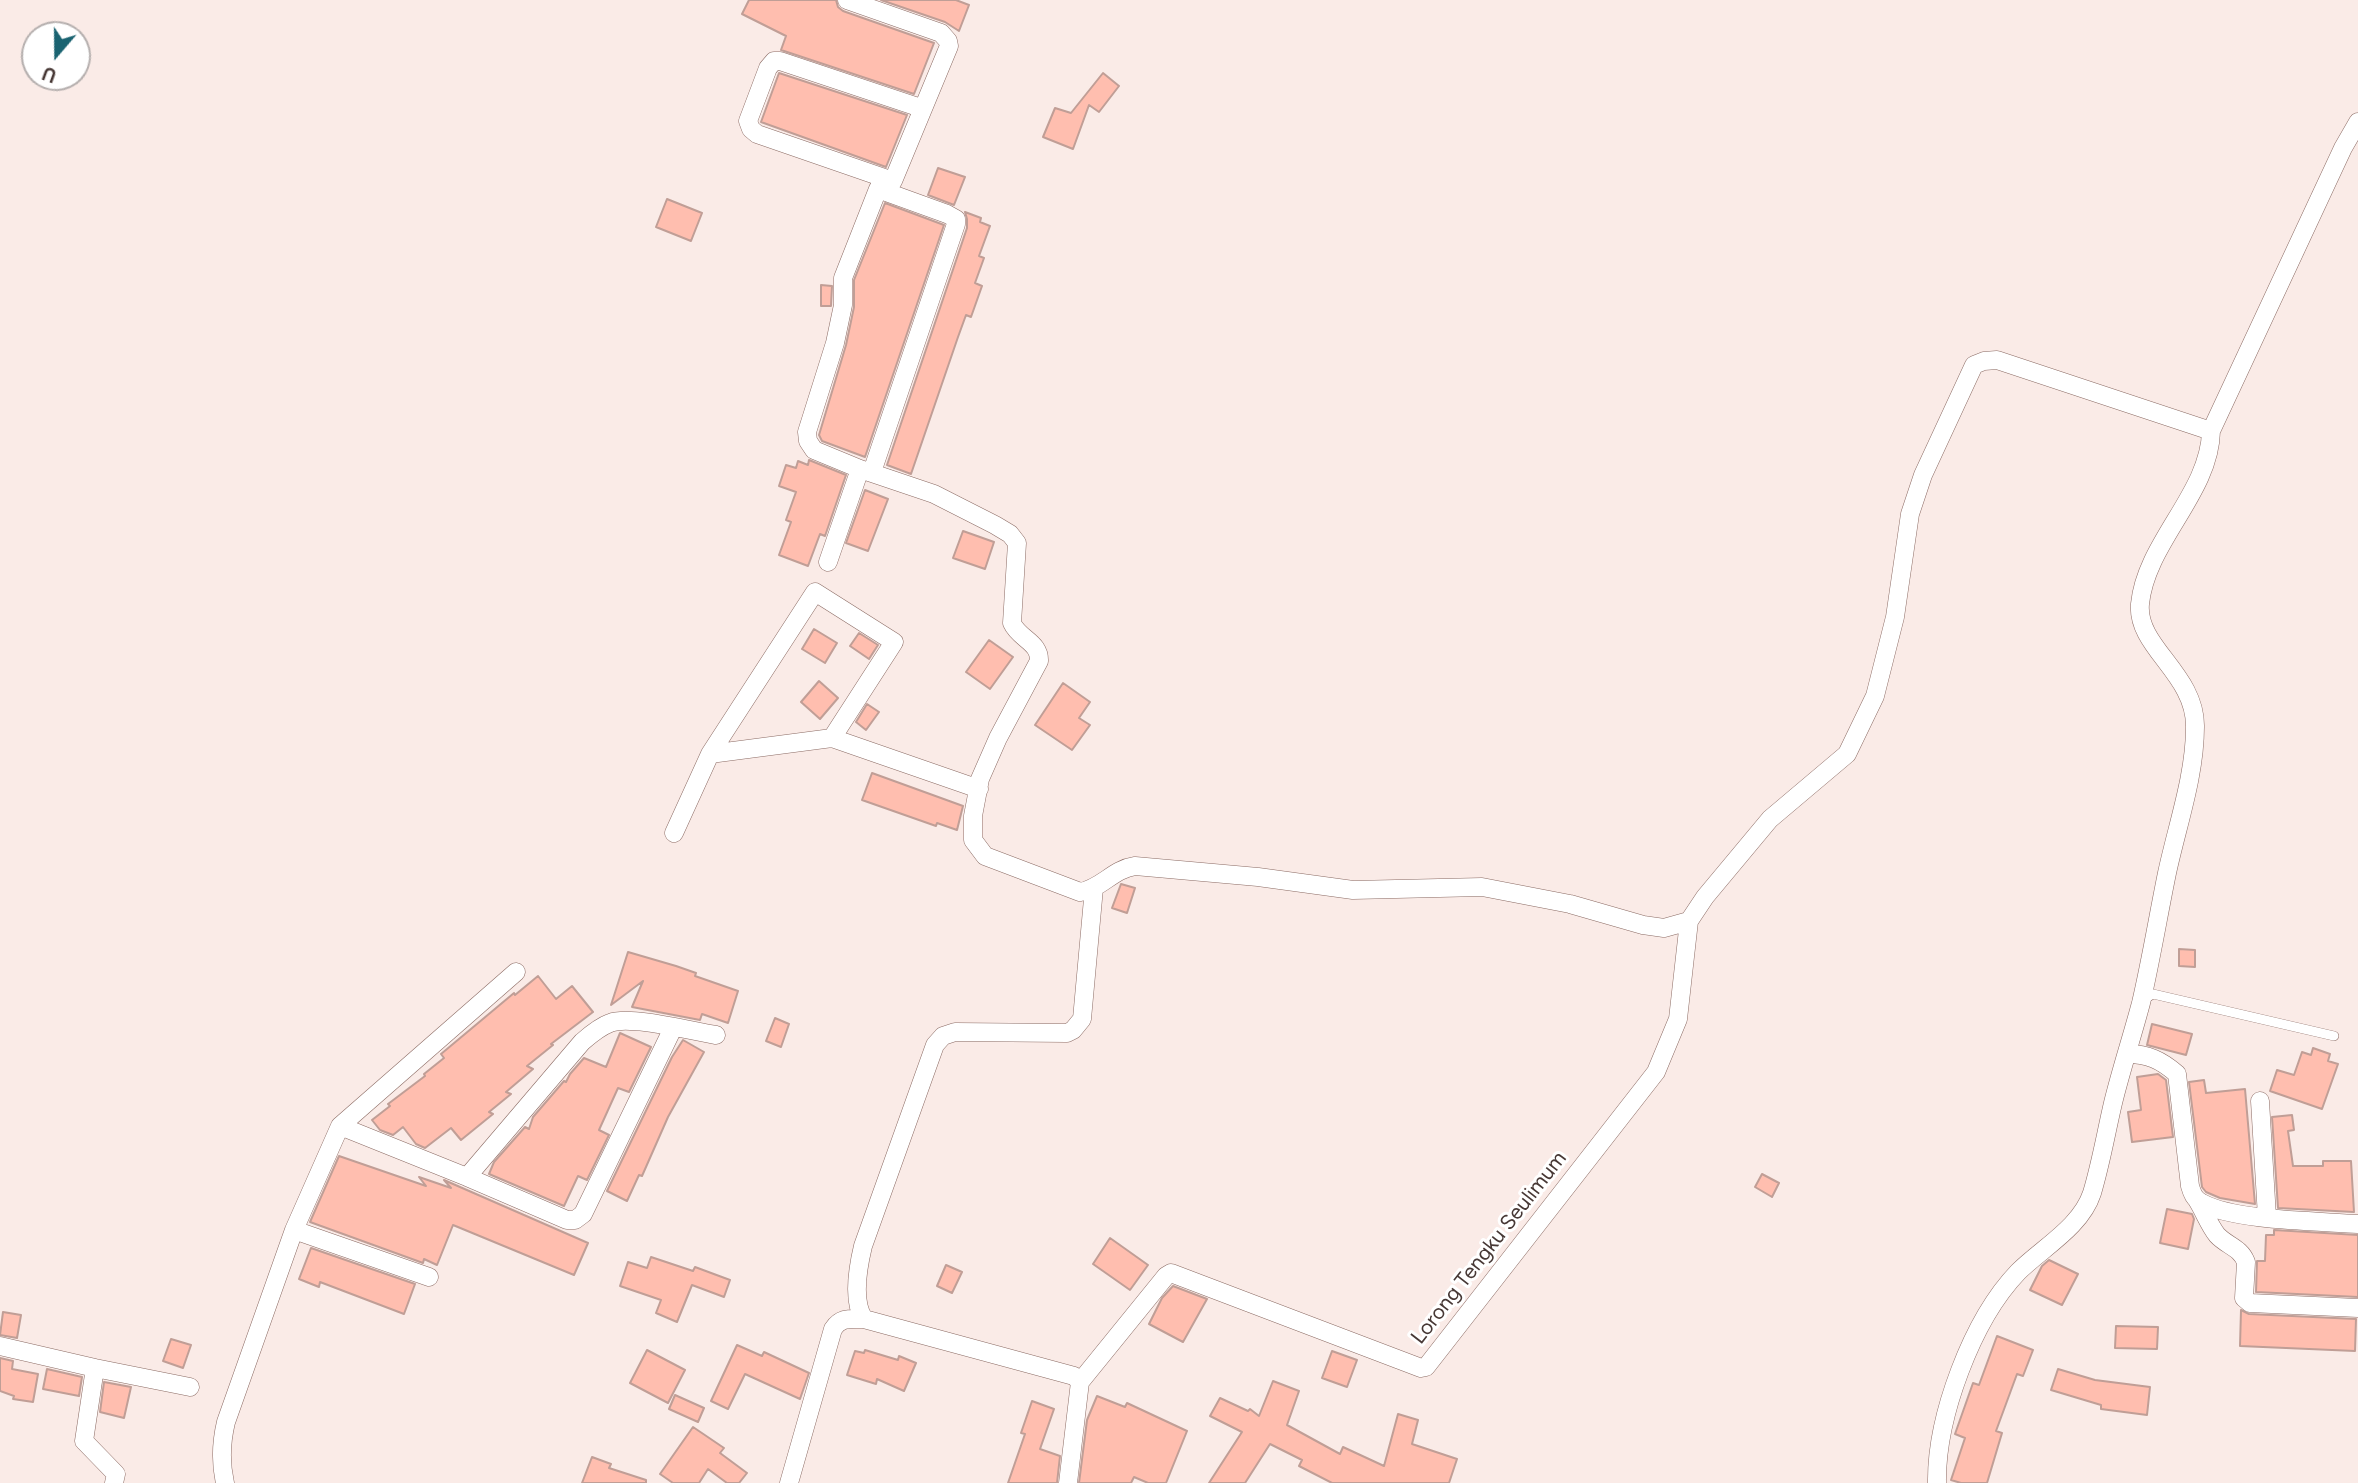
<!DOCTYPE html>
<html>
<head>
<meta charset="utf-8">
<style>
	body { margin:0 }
	#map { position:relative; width:2358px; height:1483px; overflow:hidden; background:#faebe7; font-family:Figtree,sans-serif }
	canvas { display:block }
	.north { position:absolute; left:21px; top:21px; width:70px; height:70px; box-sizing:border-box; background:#fff; border:2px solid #b5afae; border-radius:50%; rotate:200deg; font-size:19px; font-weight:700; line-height:28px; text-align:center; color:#473835 }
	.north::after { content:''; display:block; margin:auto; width:24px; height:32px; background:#1a6371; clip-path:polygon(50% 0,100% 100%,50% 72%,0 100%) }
</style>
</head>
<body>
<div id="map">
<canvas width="2358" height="1483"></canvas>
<div class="north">U</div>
</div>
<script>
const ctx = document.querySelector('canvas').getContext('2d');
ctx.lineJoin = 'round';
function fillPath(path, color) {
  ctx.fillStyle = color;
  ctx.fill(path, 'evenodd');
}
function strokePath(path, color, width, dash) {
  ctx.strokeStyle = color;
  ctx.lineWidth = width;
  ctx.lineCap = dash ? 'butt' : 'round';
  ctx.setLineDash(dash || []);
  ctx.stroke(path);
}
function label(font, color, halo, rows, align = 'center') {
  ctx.font = font + ' Figtree,sans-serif';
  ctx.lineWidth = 6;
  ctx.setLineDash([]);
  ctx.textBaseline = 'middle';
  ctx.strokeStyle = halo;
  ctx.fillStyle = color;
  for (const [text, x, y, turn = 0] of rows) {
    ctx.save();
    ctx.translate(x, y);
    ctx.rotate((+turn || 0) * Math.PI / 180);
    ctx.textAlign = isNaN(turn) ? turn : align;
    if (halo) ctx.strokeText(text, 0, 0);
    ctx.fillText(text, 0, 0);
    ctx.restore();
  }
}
const building = new Path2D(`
	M749,0H836L838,7L843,11L934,43L914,94L781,50L786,36L742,14Z
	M881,0H956L969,5L959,31L945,22Z
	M779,73L907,115L886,167L761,122Z
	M1103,73L1119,86L1099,112L1089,105L1073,149L1043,137L1055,108L1071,113Z
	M938,168L965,177L954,205L928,195Z
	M667,199L702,213L691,241L656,227Z
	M885,203L944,225L865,457L822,441L819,435L846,345L854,307V280Z
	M965,212L981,218L980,222L990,226L979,256L984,258L975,283L982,286L971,317L966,315L958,337L911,474L887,465L967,228V219Z
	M821,285L832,286L831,306H821Z
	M809,460L846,475L825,536L820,534L808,566L779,555L791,522L786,520L796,492L779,486L786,465L796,468L798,461L808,465Z
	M865,490L888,499L868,551L846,543Z
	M963,531L994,542L985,569L953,558Z
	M814,629L837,643L825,663L802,649Z
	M859,633L878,645L869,659L850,646Z
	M989,640L1013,657L990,689L966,672Z
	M819,681L838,698L820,719L801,702Z
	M1063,683L1090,702L1079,718L1090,725L1072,750L1035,725Z
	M867,704L879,712L866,730L856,722Z
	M872,773L963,806L957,830L937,823L936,826L862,800Z
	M1121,884L1135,888L1127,913L1112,908Z
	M2179,949L2195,950V967L2179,966Z
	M628,952L676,966L696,973L695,976L738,991L728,1023L702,1014L700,1020L632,1007L643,981L611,1005Z
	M538,976L556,999L572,986L593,1012L551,1044L553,1045L527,1066L533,1069L506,1092L511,1094L489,1112L493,1114L461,1140L451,1128L425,1148L416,1144L403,1127L393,1135L380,1130L372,1120L390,1106L388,1104L425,1076L424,1074L444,1058L441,1054L514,993L515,995Z
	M775,1018L789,1024L781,1047L766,1041Z
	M2152,1024L2192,1034L2186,1055L2147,1045Z
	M620,1033L651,1047L629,1092L618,1088L599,1130L609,1135L587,1180L578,1176L564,1206L489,1174L494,1162L525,1127L529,1129L533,1117L564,1081L566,1082L570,1074L584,1058L606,1067Z
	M683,1040L704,1052L668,1117L642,1176L639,1175L627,1201L607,1191L672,1057Z
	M2313,1048L2330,1054L2328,1061L2338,1064L2322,1109L2270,1091L2277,1070L2294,1075L2302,1052L2311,1055Z
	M2158,1074L2166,1080L2173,1137L2132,1142L2128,1112L2141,1110L2137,1077Z
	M2204,1080L2206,1093L2245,1089L2255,1204L2220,1198L2206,1192L2202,1187L2189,1082Z
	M2292,1115L2294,1130L2288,1131L2293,1166H2323V1161H2351L2354,1212L2278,1208L2272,1117Z
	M339,1156L426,1186L419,1177L451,1188L444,1180L588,1243L574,1275L453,1225L437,1265L424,1259L423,1263L310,1222Z
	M1762,1174L1779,1183L1772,1197L1755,1187Z
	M2167,1209L2192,1214L2194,1219L2188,1249L2160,1243Z
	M2274,1230L2358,1235V1297L2256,1292L2257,1261H2265L2266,1235H2274Z
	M1110,1238L1148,1265L1130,1290L1093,1264Z
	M311,1248L415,1284L404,1314L320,1282L319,1287L299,1279Z
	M651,1257L693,1271L695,1267L730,1280L724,1297L692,1285L677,1322L656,1313L661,1300L620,1286L628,1262L647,1268Z
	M2049,1260L2078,1274L2062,1305L2030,1290L2042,1266Z
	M946,1265L962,1272L952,1293L937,1286Z
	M1173,1286L1207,1299L1183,1342L1149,1324L1162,1298Z
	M2241,1310L2249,1314L2356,1319L2355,1351L2240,1346Z
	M3,1312L21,1315L17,1338L0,1335Z
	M2116,1326L2158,1327L2157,1349L2115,1348Z
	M1997,1336L2033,1350L2023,1376L2017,1374L1996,1431L2002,1433L1987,1483H1961L1951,1480L1965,1438L1955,1434L1973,1383L1979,1385Z
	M171,1339L191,1345L183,1368L163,1361Z
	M737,1345L762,1356L764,1352L809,1373L800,1399L745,1374L728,1409L711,1401Z
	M647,1350L685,1370L668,1403L630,1383Z
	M865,1350L898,1360L899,1356L916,1363L904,1391L877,1379L876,1384L847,1375L855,1351L864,1353Z
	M1332,1351L1357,1360L1347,1387L1322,1378Z
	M0,1358L13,1361L12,1369L38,1374L33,1402L13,1399L14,1396L0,1391Z
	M47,1369L82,1377L79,1396L43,1389Z
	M2058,1369L2095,1380L2150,1387L2147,1415L2101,1409V1405L2051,1390Z
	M1273,1381L1299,1391L1287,1425L1340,1454L1343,1447L1384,1466L1398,1414L1418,1420L1412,1444L1457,1459L1449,1483H1332L1299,1466L1302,1460L1270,1444L1245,1483H1209L1242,1432L1210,1416L1220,1398L1248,1411L1250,1409L1259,1416Z
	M104,1382L131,1387L124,1418L100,1412Z
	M675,1395L704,1408L698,1422L669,1409Z
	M1097,1396L1125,1407L1127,1403L1187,1431L1166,1483H1148L1134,1477L1131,1483H1079L1087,1420Z
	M1032,1401L1054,1409L1040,1449L1060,1456L1057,1483H1008L1025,1434L1021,1433Z
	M693,1427L724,1448L720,1453L747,1473L739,1483H727L708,1469L699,1483H673L660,1474Z
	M592,1457L611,1464L609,1468L646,1480V1483H582Z`);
const lane = new Path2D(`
	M2143,1000L2153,994L2334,1036`);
const street = new Path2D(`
	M847,0L941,33L948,41L949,46L893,181L878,189L843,278V305L835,343L807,432L808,441L814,450L860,469L934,494L995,525L1010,534L1017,543L1012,623C1019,639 1040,642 1039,661L998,738L980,779L973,816V840L985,856L1080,892C1101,889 1113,869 1135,866L1258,877L1353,890L1482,887L1570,904L1643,925L1664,928L1689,921L1705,897L1770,819L1847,754L1875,696L1895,617L1910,514L1923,475L1974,365L1984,361L1997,360L2211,431
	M893,181L757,134L751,129L748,121L768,68L774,61H780L921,108
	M872,472L956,224V219L947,214L878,189
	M828,562L860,469
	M710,754L815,592L894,642L832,738
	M674,833L710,754L832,738L979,789
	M2127,1054C2148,1054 2161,1060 2177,1074L2190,1186C2192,1193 2194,1199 2202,1203C2235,1221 2318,1221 2358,1224
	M2260,1101L2267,1217
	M340,1126L467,1177L582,1042C590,1035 599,1027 610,1023C630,1015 691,1031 716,1035
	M467,1177L567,1220H575L583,1214L673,1028
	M2197,1200C2204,1211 2209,1225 2217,1235C2227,1246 2240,1247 2246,1262L2244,1298L2250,1303L2358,1308
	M294,1230L429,1277
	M864,1319C852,1301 858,1267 863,1246L935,1045L943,1036L955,1032L1067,1033L1073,1030L1082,1019L1094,888
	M0,1346L95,1368L84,1441L116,1474L114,1483
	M95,1368L190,1387
	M225,1483C220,1461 221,1443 226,1422L294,1230L340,1126L516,972
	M789,1483L833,1329C841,1317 850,1319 864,1319L1074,1376L1080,1382
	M1068,1483L1080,1382L1166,1276L1171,1273L1421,1368L1426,1367L1656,1072L1678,1019L1689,921
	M1937,1483C1936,1417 1972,1320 2018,1272C2042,1248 2081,1227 2092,1193C2101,1163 2106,1133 2113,1103C2121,1070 2132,1037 2141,1003C2151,960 2158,917 2167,873C2177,826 2195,776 2195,727C2196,674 2136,647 2140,604C2146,542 2210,493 2211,431L2343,148L2358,122`);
const streetNames = [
	["Lorong Tengku Seulimum",1489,1248,-52]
];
fillPath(building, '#ffbeaf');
strokePath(building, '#c09e96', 2);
strokePath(lane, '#8b6b64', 10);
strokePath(street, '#8b6b64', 19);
strokePath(lane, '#fff', 9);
strokePath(street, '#fff', 18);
label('21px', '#473835', '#fff', streetNames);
</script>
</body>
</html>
